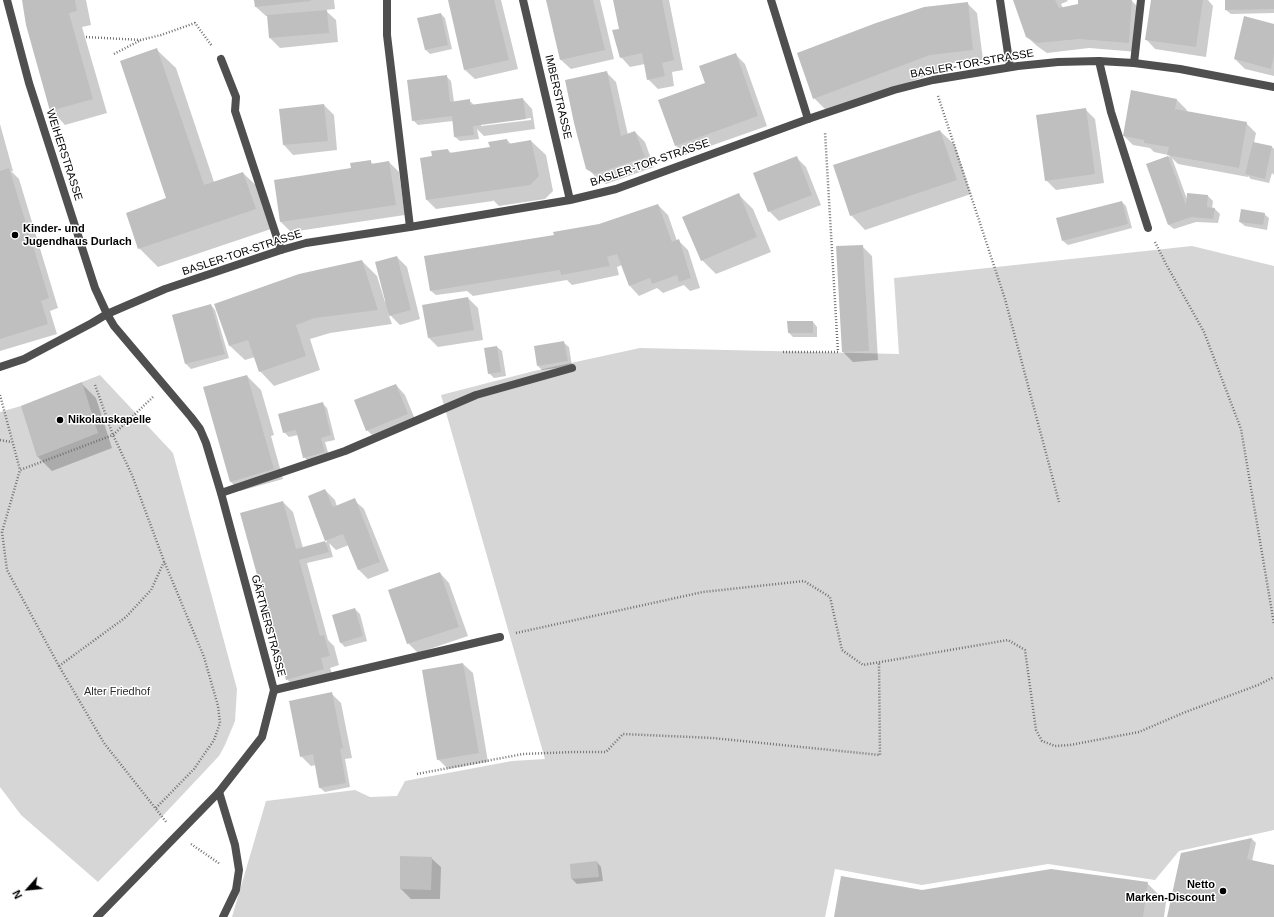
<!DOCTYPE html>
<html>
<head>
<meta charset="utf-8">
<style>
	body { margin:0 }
	#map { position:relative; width:1274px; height:917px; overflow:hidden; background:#fff; font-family:Arial,sans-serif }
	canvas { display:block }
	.north { position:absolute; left:8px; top:869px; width:40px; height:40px; -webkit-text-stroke:3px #fff; paint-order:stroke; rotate:243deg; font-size:11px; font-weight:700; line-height:16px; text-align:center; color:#000 }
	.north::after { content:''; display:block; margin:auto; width:14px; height:18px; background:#000; clip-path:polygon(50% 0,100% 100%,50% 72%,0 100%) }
</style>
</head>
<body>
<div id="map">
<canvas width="1274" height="917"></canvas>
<div class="north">N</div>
</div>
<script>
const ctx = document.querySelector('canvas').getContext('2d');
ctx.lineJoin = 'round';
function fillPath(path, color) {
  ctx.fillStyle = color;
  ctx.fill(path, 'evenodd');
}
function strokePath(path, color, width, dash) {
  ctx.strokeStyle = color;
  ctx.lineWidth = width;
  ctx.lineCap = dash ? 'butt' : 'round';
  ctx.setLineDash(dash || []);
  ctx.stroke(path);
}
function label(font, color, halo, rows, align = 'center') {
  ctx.font = font + ' Arial,sans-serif';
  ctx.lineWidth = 3;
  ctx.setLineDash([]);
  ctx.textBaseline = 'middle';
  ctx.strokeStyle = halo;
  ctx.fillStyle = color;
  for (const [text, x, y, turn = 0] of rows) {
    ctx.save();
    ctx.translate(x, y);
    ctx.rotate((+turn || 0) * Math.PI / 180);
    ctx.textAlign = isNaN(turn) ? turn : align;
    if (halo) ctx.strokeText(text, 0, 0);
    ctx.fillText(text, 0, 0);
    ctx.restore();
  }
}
const green = new Path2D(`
	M1192,246L1274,266V830L1179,851L1155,880L1048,864L922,885L835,869L825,917H232L266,801L355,790L370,797L397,796L405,781L512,761L545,759L441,395L534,371L640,348L899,354L894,278Z
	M100,375L173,453L237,689L235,721L225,745L219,756L156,823L98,882L21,815L0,787V412L21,406Z`);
const shadow = new Path2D(`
	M23,0H86L91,25L82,27L107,113L65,125L51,110Z
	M255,0H334L335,9L325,10L336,20L338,42L280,48L270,38L268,16H266L256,7Z
	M449,0H501L518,69L475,79L465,70Z
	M547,0H600L614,59L571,69L561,60Z
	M615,0H669L683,70L672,72L674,86L658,89L648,79L645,64L630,67L621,57L620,30Z
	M1014,0H1067L1068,1L1061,4L1063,8L1079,5V0H1131L1141,10L1138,52L1089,48L1047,53L1037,46L1026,36Z
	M1152,0H1208L1213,6L1206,57L1155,49L1146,39Z
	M1226,0H1274V13L1231,14L1226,10Z
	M967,3L977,13L983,60L944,64V69L829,113L814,98Z
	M441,14L445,18L452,49L430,54L425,49Z
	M1274,25V76L1245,69L1235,59Z
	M157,50L176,68L214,182L243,173L262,191L274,228L158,267L139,248L168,199Z
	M735,54L745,64L767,126L685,155L676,146Z
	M606,72L616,82L628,135L635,132L645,142L654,167L606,184L597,178L587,168Z
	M446,76L451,81L454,102L469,100L474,105L523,99L532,109L535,129L484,136L477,129L479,139L460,141L455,137L453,121L418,125L413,120ZM531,118V120L481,126V124Z
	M1177,100L1187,110L1186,112L1246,123L1256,133L1254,143L1272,147L1274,149V175L1272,173L1269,183L1251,179L1248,176V177L1178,164L1172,158L1188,202V194L1208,196L1213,201L1212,209H1215L1220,214L1218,223L1196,222L1174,229L1169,225L1147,164L1170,156L1168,155L1154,152L1150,148L1133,145L1124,136Z
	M324,105L334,115L337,150L293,155L284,145Z
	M1085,109L1095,119L1104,183L1056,190L1046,180Z
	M0,124L13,171H11L19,179L58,308L50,311L57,334L0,351Z
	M940,131L955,145L971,194L865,230L851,215Z
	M507,140L511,144L531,141L546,155L553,191L545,199L499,206L493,200V201L436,209L427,200L433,157L448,150L452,154L491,148Z
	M796,157L806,167L821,205L779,221L769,211Z
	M370,161L373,164L389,162L399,172L405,215L291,232L281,222L275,181L352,169Z
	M738,194L753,209L771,252L716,274L702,260Z
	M1122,202L1126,206L1132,228L1068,245L1063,241Z
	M658,205L668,215L677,241L678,240L688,250L700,288L690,291L684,285L663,293L657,288L639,296L630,286L622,265L617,267L619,275L572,285L567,280L473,296L467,291L436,295L431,291L426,257L556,236L599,225Z
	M1264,214L1269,218L1267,230L1245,226L1240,222Z
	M862,246L872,256L878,360L853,362L843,352Z
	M397,257L407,267L420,319L400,325L388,313L392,324L330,333L310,339L320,370L274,386L260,371L255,357L245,360L230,346L216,304L362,261L377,276L385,302H387Z
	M468,298L478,308L483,340L438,347L429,338Z
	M211,305L215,310L229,358L191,369L186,364L173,315Z
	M813,322L817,327V337H793L789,333Z
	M564,343L569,347L572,366L542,370L538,366Z
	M497,347L502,351L506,376L494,378L489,373Z
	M247,376L261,390L274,435L271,436L283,479L240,491L231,482Z
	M82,384L96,398L112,448L52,471L38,457L22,407Z
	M396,385L405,395L417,424L377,440L367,430Z
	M322,403L327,408L335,440L325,442L329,456L309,462L304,457L298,435L289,437L284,432Z
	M325,490L335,500L337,507L354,500L364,509L389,571L368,579L359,570L349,545L336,550L329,543L333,557L307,563L328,640L334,646L339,665L330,668L334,679L296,689L287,679L283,502L293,512L303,548L327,542L309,497Z
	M440,573L449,583L468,636L418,653L408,643Z
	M355,609L360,614L367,641L345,647L340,642Z
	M463,664L473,673L488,762L448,769L438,759Z
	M331,693L341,703L352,758L345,759L350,787L325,792L320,788L316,765L311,766L301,756Z
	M1252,839L1256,843L1252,861L1274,866V917H1168L1181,854Z
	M431,858L441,867L440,899H411L401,889Z
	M597,862L601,867L603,881L577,884L572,879Z
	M1147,883L1166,902L1164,917H835L922,891Z`);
const building = new Path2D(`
	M22,0H75L77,11L69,13L93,99L50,111L26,25Z
	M254,0H311V1L255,7Z
	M448,0H494L509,60L464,70Z
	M546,0H593L605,50L560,60Z
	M613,0H662L674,60L662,63L665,76L647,80L642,53L620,58L612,30L619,29Z
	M1013,0H1055L1059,8L1078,4V0H1132L1129,43L1079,39L1037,43L1026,37Z
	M1151,0H1203L1196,47L1145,40Z
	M1225,0H1274V9L1225,10Z
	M968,2L973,50L930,55L813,99L797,53L876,23L924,7Z
	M327,10L329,33L269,38L267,15Z
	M441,13L448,45L425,50L417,18Z
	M1244,16L1274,24V55L1271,69L1234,59Z
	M157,48L204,185L243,172L256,209L138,249L126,213L166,198L120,61Z
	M736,53L758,116L675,146L658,100L705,83L699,66Z
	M607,71L621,136L635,131L645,157L595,174L586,169L574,123L565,80Z
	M447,75L450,102L470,99V105L523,98L526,119L473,126L474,135L454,137L452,116L412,121L407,80Z
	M1131,90L1177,99L1175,109L1247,122L1239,168L1167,155L1169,147L1144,143V140L1123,136Z
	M324,104L328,141L283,145L279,109Z
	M1086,108L1095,174L1045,181L1036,115Z
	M940,130L957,180L850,216L833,165Z
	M507,139L508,144L531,140L539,176L530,185L426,200L420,158L432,156L431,151L448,149L449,153L490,147L488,142Z
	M1253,142L1272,146L1265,179L1245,174Z
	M797,156L812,195L768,212L753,173Z
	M1168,156L1186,205L1187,193L1208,195L1207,207L1215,208L1213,219L1191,217L1168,225L1146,164Z
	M371,160V164L389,161L396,205L280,222L274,180L351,168L350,163Z
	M9,168L49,298L41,301L48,324L0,339V171Z
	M739,193L757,237L701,261L682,217Z
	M1122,201L1128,224L1062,241L1056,218Z
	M658,204L672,242L679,239L691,278L679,282L677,275L652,284L650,278L629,286L617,254L607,257L610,266L561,275L560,270L430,291L424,256L554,235L553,232L599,224Z
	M1241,209L1265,213L1263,225L1239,222Z
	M863,245L869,351L842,352L836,246Z
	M397,256L411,310L389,316L375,262Z
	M362,260L378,310L315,318L296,325L306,356L259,372L248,340L229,346L214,304L299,274Z
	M468,297L474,330L428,338L422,305Z
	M211,304L225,354L185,364L172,315Z
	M787,321H813V333H788Z
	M564,341L568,361L537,366L534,346Z
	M497,346L501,372L488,374L484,348Z
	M247,375L274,469L230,482L203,387Z
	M82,382L98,433L37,457L21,406Z
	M396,384L408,414L366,431L354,400Z
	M323,402L331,435L321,438L325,452L303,458L296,430L283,433L278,414Z
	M325,489L333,507L355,498L380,562L358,570L343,534L325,541L308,496Z
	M283,501L296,549L325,541L329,552L299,560L320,636L324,635L330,656L321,658L324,669L286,680L240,513Z
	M440,572L459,627L407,644L388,590Z
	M355,608L363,636L340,643L332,615Z
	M463,663L479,753L437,760L422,670Z
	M332,692L343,748L340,749L346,783L319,788L313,754L300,757L289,701Z
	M1252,838L1247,859L1274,865V917H1167L1181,853Z
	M400,856L432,857L431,890L400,889Z
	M597,861L599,877L571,879L570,864Z
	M1051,869L1148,882L1143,917H834L841,876L922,890Z`);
const path = new Path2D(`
	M86,37L141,40L161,35L195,23L212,46
	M114,54L141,40
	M938,96L1005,299L1059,502
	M1155,242L1166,264L1204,332L1241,429L1274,624
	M783,352H838L825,132
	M95,385L113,435L132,475L164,561L204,657L218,706L220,723L214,740L194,769L155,809
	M0,395L20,470
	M153,397L113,435L20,470L2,532L7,570L59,666L104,743L167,823
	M0,440L12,442
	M516,633L703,592L804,581L830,597L842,650L863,665L1008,640L1025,650L1036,730L1042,741L1055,746L1070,745L1139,732L1183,713L1258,685L1274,677
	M59,666L126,617L151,590L164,562
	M417,774L523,754L573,752H606L623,734L713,738L880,755L879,662
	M191,844L220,864`);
const lane = new Path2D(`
	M387,0V35L410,227
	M771,0L808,119
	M221,59L236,97L235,111L281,250
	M1099,61L1111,112L1148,228
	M1134,63L1141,0
	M221,493L345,451L476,395L572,368
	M274,690L500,637
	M219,792L235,845L239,870L236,890L223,917`);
const street = new Path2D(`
	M7,0L29,83L95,288L107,314L114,326L191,417L200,429L206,443L221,493L274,690L262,737L219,792L97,917
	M523,0L570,200
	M1000,0L1010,67
	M0,367L24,359L92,323L107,314L165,289L281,250L306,243L410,227L570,200L616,189L808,119L894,90L933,80L1018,66L1058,62L1099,61L1134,63L1180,69L1274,87`);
const markers = [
	[15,235,4,"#000"],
	[60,420,4,"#000"],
	[1223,891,4,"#000"]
];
const streetNames = [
	["BASLER-TOR-STRASSE",972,64,-10],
	["IMBERSTRASSE",558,97,77],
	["WEIHERSTRASSE",64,155,72],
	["BASLER-TOR-STRASSE",650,163,-19],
	["BASLER-TOR-STRASSE",242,253,-18],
	["GÄRTNERSTRASSE",268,626,75]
];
const poiNames = [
	["Kinder- und",23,229],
	["Jugendhaus Durlach",23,242],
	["Nikolauskapelle",68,420],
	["Netto",1215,885,"right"],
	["Marken-Discount",1215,898,"right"]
];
const parkNames = [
	["Alter Friedhof",117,692]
];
fillPath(green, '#d6d6d6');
fillPath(shadow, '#0003');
fillPath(building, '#bfbfbf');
strokePath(path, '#717171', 2.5, [1, 2]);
strokePath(lane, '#4f4f4f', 8);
strokePath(street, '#4f4f4f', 8);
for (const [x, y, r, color] of markers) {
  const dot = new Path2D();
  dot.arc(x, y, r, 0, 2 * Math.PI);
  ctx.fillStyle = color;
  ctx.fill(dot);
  strokePath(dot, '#fff', 1.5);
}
label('11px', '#000', '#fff', streetNames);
label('bold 11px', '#000', '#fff', poiNames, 'left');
label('11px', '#2d2d2d', '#fff', parkNames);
</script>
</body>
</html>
